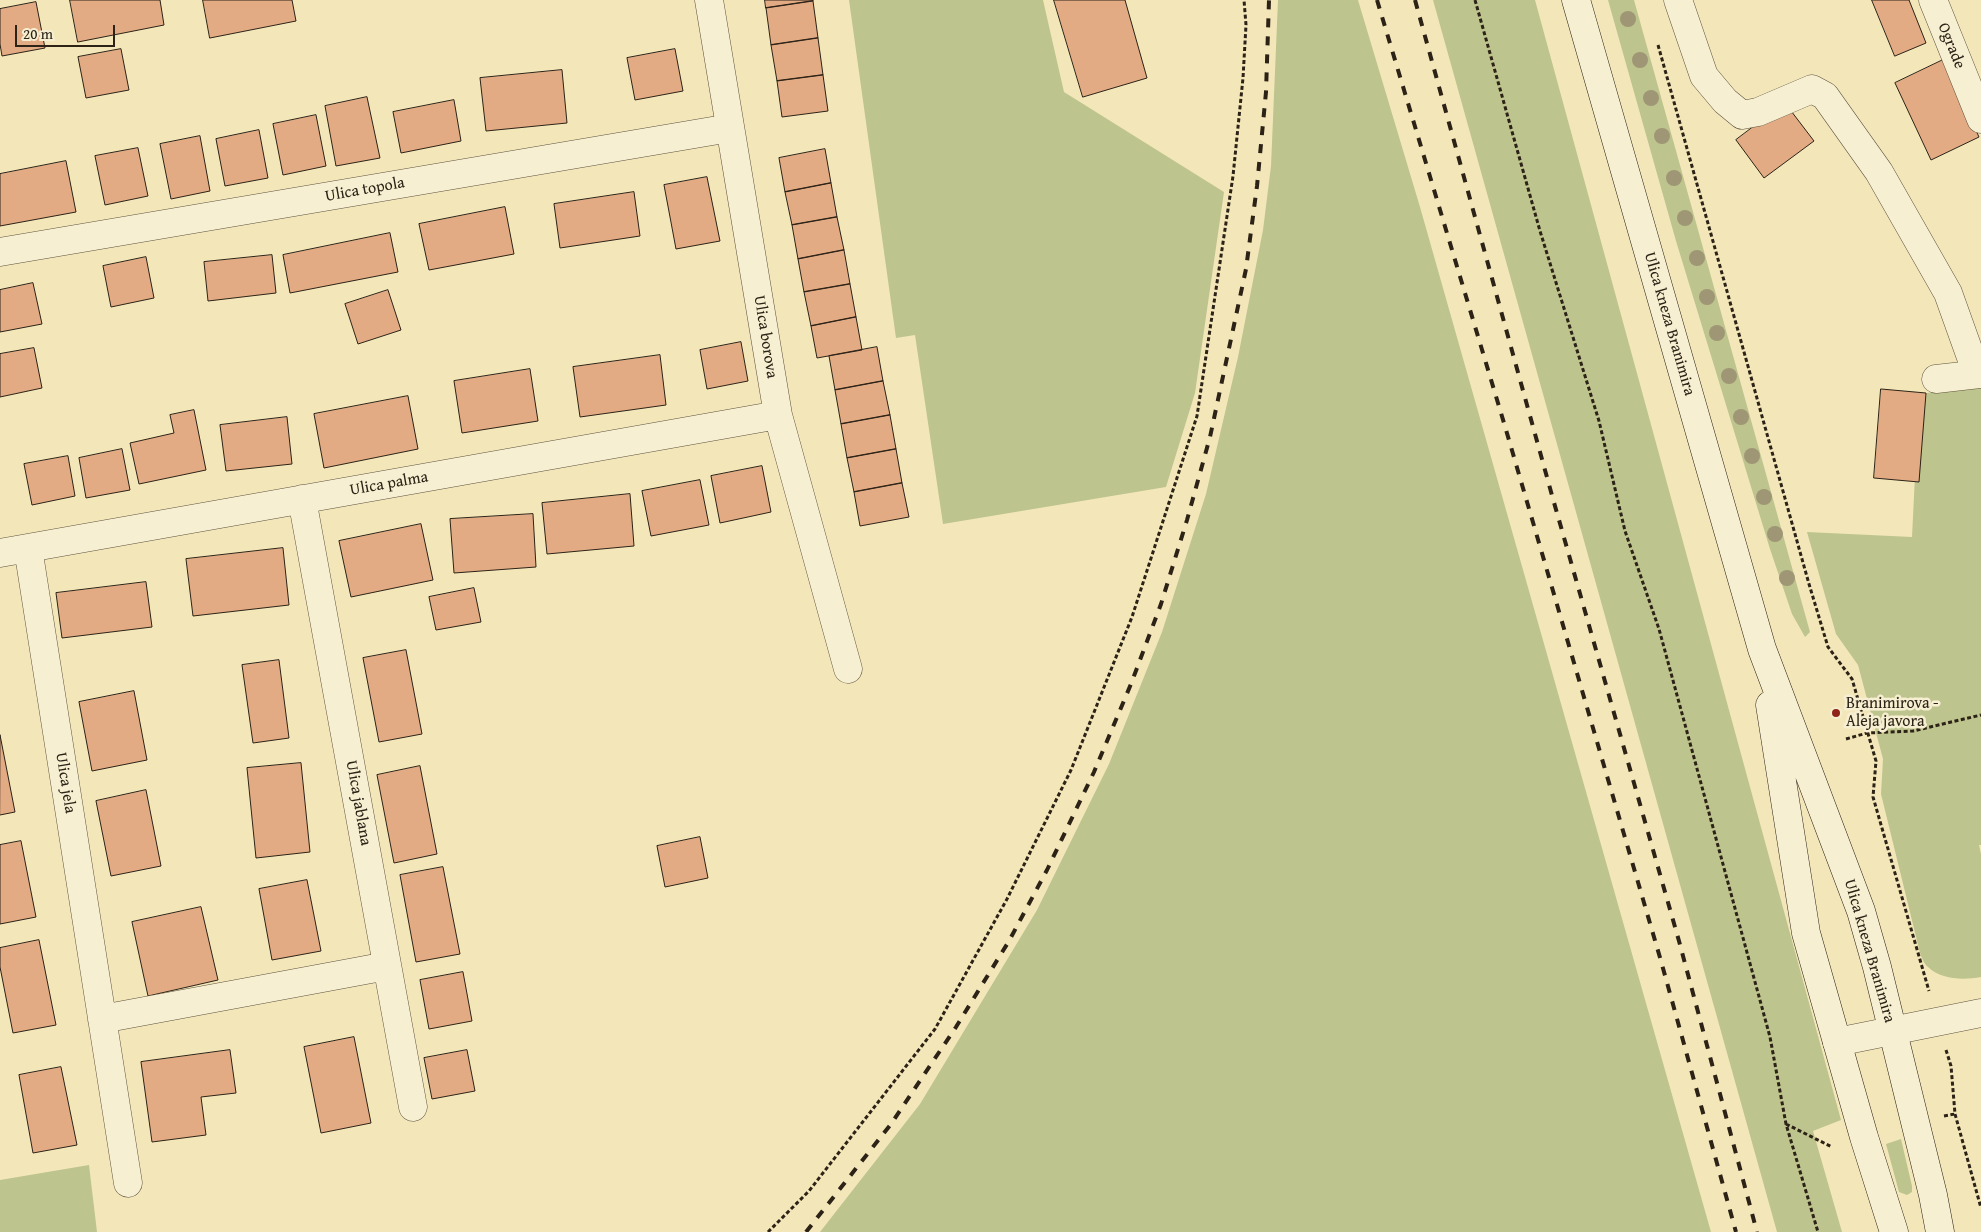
<!DOCTYPE html>
<html>
<head>
<meta charset="utf-8">
<style>
	body { margin:0 }
	#map { position:relative; width:1981px; height:1232px; overflow:hidden; background:#f3e7ba; font-family:"Gentium Book Plus",serif }
	canvas { display:block }
	.scale { position:absolute; left:15px; top:25px; width:100px; height:22px; box-sizing:border-box; border:2px solid #2c2216; border-top:0; padding-left:6px; font-size:15px; line-height:18px; white-space:nowrap; color:#2c2216; -webkit-text-stroke:4px #f7efd2; paint-order:stroke }
</style>
</head>
<body>
<div id="map">
<canvas width="1981" height="1232"></canvas>
<div class="scale">20 m</div>
</div>
<script>
const ctx = document.querySelector('canvas').getContext('2d');
ctx.lineJoin = 'round';
function fillPath(path, color) {
  ctx.fillStyle = color;
  ctx.fill(path, 'evenodd');
}
function strokePath(path, color, width, dash) {
  ctx.strokeStyle = color;
  ctx.lineWidth = width;
  ctx.lineCap = dash ? 'butt' : 'round';
  ctx.setLineDash(dash || []);
  ctx.stroke(path);
}
function label(font, color, halo, rows, align = 'center') {
  ctx.font = font + ' "Gentium Book Plus",serif';
  ctx.lineWidth = 5;
  ctx.setLineDash([]);
  ctx.textBaseline = 'middle';
  ctx.strokeStyle = halo;
  ctx.fillStyle = color;
  for (const [text, x, y, turn = 0] of rows) {
    ctx.save();
    ctx.translate(x, y);
    ctx.rotate((+turn || 0) * Math.PI / 180);
    ctx.textAlign = isNaN(turn) ? turn : align;
    if (halo) ctx.strokeText(text, 0, 0);
    ctx.fillText(text, 0, 0);
    ctx.restore();
  }
}
const green = new Path2D(`
	M849,0H1043L1064,92L1224,192L1195,393L1166,487L943,524L915,335L896,338Z
	M1278,0H1358L1420,207L1711,1232H820L920,1104L1037,910L1109,764L1162,632L1206,494L1238,357L1263,230L1271,166Z
	M1433,0H1535L1841,1120L1813,1131L1842,1232H1777Z
	M1608,0H1634L1810,632L1805,637L1792,614L1770,549L1676,241Z
	M1981,386V845H1979L1981,854V977C1964,980 1941,980 1928,967C1924,964 1922,958 1920,953L1881,794L1883,759L1858,665L1836,634L1807,532L1912,537L1919,394Z
	M1901,1139L1912,1186V1192L1907,1195L1899,1192L1886,1144Z
	M89,1165L97,1232H0V1180Z`);
const building = new Path2D(`
	M70,0H160L164,25L78,42Z
	M203,0H292L296,21L210,38Z
	M765,0H813V1L766,8Z
	M1054,0H1125L1147,78L1083,97Z
	M1872,0H1909L1926,43L1895,56Z
	M813,1L818,38L771,45L766,8Z
	M36,2L45,48L2,56L0,44V9Z
	M818,38L823,75L777,81L771,45Z
	M121,49L129,90L86,98L78,57Z
	M675,49L683,91L635,100L627,58Z
	M1943,60L1979,137L1931,160L1895,83Z
	M562,70L567,123L486,131L480,78Z
	M823,75L828,111L782,117L777,81Z
	M367,97L380,158L336,166L325,106Z
	M454,100L461,141L401,153L393,112Z
	M1785,103L1814,141L1764,178L1736,140Z
	M316,115L326,166L283,175L273,124Z
	M259,130L268,178L225,186L216,139Z
	M200,136L210,191L171,199L160,144Z
	M138,148L148,196L105,205L95,156Z
	M825,149L831,183L785,192L779,158Z
	M66,161L76,212L0,226V174Z
	M707,177L720,241L676,249L664,185Z
	M831,183L837,217L792,225L785,192Z
	M634,192L640,236L560,248L554,204Z
	M505,207L514,254L429,270L419,224Z
	M837,217L844,250L798,259L792,225Z
	M390,233L398,272L290,293L283,255Z
	M844,250L850,284L804,292L798,259Z
	M272,255L276,293L208,301L204,262Z
	M146,257L154,298L111,307L103,266Z
	M33,283L42,324L0,332V290Z
	M850,284L856,317L811,326L804,292Z
	M388,290L401,330L358,344L345,304Z
	M856,317L862,350L817,358L811,326Z
	M741,342L748,381L707,389L700,350Z
	M877,347L883,381L835,390L829,356Z
	M34,348L42,388L0,397V354Z
	M660,355L666,405L580,417L573,367Z
	M530,369L538,421L462,433L454,381Z
	M883,381L890,415L841,424L835,390Z
	M1881,389L1926,393L1919,482L1874,478Z
	M408,396L418,449L324,468L314,414Z
	M194,410L206,470L139,484L130,443L174,433L170,415Z
	M890,415L896,449L847,458L841,424Z
	M287,417L292,464L226,471L220,425Z
	M122,449L130,490L86,498L79,458Z
	M896,449L902,483L854,492L847,458Z
	M68,456L75,496L32,505L24,464Z
	M762,466L771,512L720,523L711,476Z
	M700,480L709,525L651,536L642,491Z
	M902,483L909,517L860,526L854,492Z
	M630,494L634,546L547,554L542,503Z
	M533,514L536,567L454,573L450,519Z
	M421,524L433,580L351,597L339,541Z
	M283,548L289,605L193,616L186,559Z
	M146,582L152,627L62,638L56,593Z
	M474,588L481,622L436,630L429,597Z
	M406,650L422,734L379,742L363,658Z
	M279,660L289,738L253,743L242,665Z
	M134,691L147,760L92,771L79,702Z
	M0,735L15,812L0,815Z
	M301,763L310,852L256,858L247,768Z
	M420,766L437,854L394,863L377,775Z
	M146,790L161,866L111,876L96,801Z
	M700,837L708,878L665,887L657,846Z
	M21,841L36,917L0,924V845Z
	M443,867L460,954L416,962L400,875Z
	M307,880L321,951L272,960L259,889Z
	M201,907L218,980L148,996L132,922Z
	M39,940L56,1025L13,1033L0,967V948Z
	M463,972L472,1021L429,1029L420,980Z
	M354,1037L371,1123L321,1133L304,1047Z
	M230,1050L236,1093L201,1097L206,1135L152,1142L141,1062Z
	M467,1050L475,1091L432,1099L424,1058Z
	M61,1067L77,1145L33,1153L19,1075Z`);
const path = new Path2D(`
	M1475,0L1540,231L1599,421L1625,531L1659,629L1770,1037L1786,1124L1818,1232
	M1658,45L1809,584L1828,647L1852,679L1876,761L1873,797L1929,991
	M1846,739L1867,733L1913,731L1981,715
	M1946,1050L1951,1066L1955,1114L1981,1208
	M1944,1116L1955,1114
	M1786,1124L1832,1147
	M768,1232L809,1191L935,1029L1007,899L1071,770L1132,617L1197,416L1233,176L1243,78L1246,25L1244,0`);
const minor = new Path2D(`
	M709,0L778,415L848,669
	M1678,0L1704,76L1725,101L1742,115L1758,112L1812,89L1825,96L1879,172L1948,293L1977,374
	M1933,0L1981,119
	M0,252L730,128
	M1936,379L1981,374
	M302,499L413,1107
	M28,548L128,1183
	M0,553L778,415
	M102,1019L387,966
	M1837,1042L1981,1013`);
const secondary = new Path2D(`
	M1576,0L1762,649L1861,911L1877,967L1933,1195L1940,1232
	M1770,705L1806,933L1864,1137L1894,1232`);
const rail = new Path2D(`
	M1377,0L1504,423L1661,961L1736,1232
	M1415,0L1553,499L1679,941L1757,1232
	M806,1232L891,1124L956,1027L1009,941L1047,870L1094,772L1131,684L1161,604L1187,520L1210,437L1246,269L1257,186L1266,92L1269,0`);
const trees = [
	[1628,19],
	[1640,60],
	[1651,98],
	[1662,136],
	[1674,178],
	[1685,218],
	[1697,258],
	[1707,297],
	[1717,333],
	[1729,376],
	[1741,417],
	[1752,456],
	[1764,497],
	[1775,534],
	[1787,578]
];
const markers = [
	[1836,713,5,"#8f2418"]
];
const streetNames = [
	["Ograde",1951,46,68],
	["Ulica topola",365,190,-10],
	["Ulica kneza Branimira",1669,324,74],
	["Ulica borova",765,337,81],
	["Ulica palma",389,484,-10],
	["Ulica jela",65,783,81],
	["Ulica jablana",358,803,80],
	["Ulica kneza Branimira",1869,951,74]
];
const poiNames = [
	["Branimirova -",1846,704],
	["Aleja javora",1846,722]
];
fillPath(green, '#bec48e');
fillPath(building, '#e2ab84');
strokePath(building, '#2c2216', 1);
strokePath(minor, '#5e533f', 29);
strokePath(secondary, '#2c2216', 29);
strokePath(path, '#2c2216', 3, [4, 2.5]);
strokePath(minor, '#f7efd2', 28);
strokePath(secondary, '#f7efd2', 28);
strokePath(rail, '#2c2216', 4, [9, 9]);
ctx.fillStyle = '#9e9674';
for (const [x, y] of trees) {
  ctx.beginPath();
  ctx.arc(x, y, 8, 0, 2 * Math.PI);
  ctx.fill();
}
for (const [x, y, r, color] of markers) {
  const dot = new Path2D();
  dot.arc(x, y, r, 0, 2 * Math.PI);
  ctx.fillStyle = color;
  ctx.fill(dot);
  strokePath(dot, '#f7efd2', 2);
}
label('16px', '#2c2216', '#f7efd2', streetNames);
label('16px', '#2c2216', '#f7efd2', poiNames, 'left');
</script>
</body>
</html>
